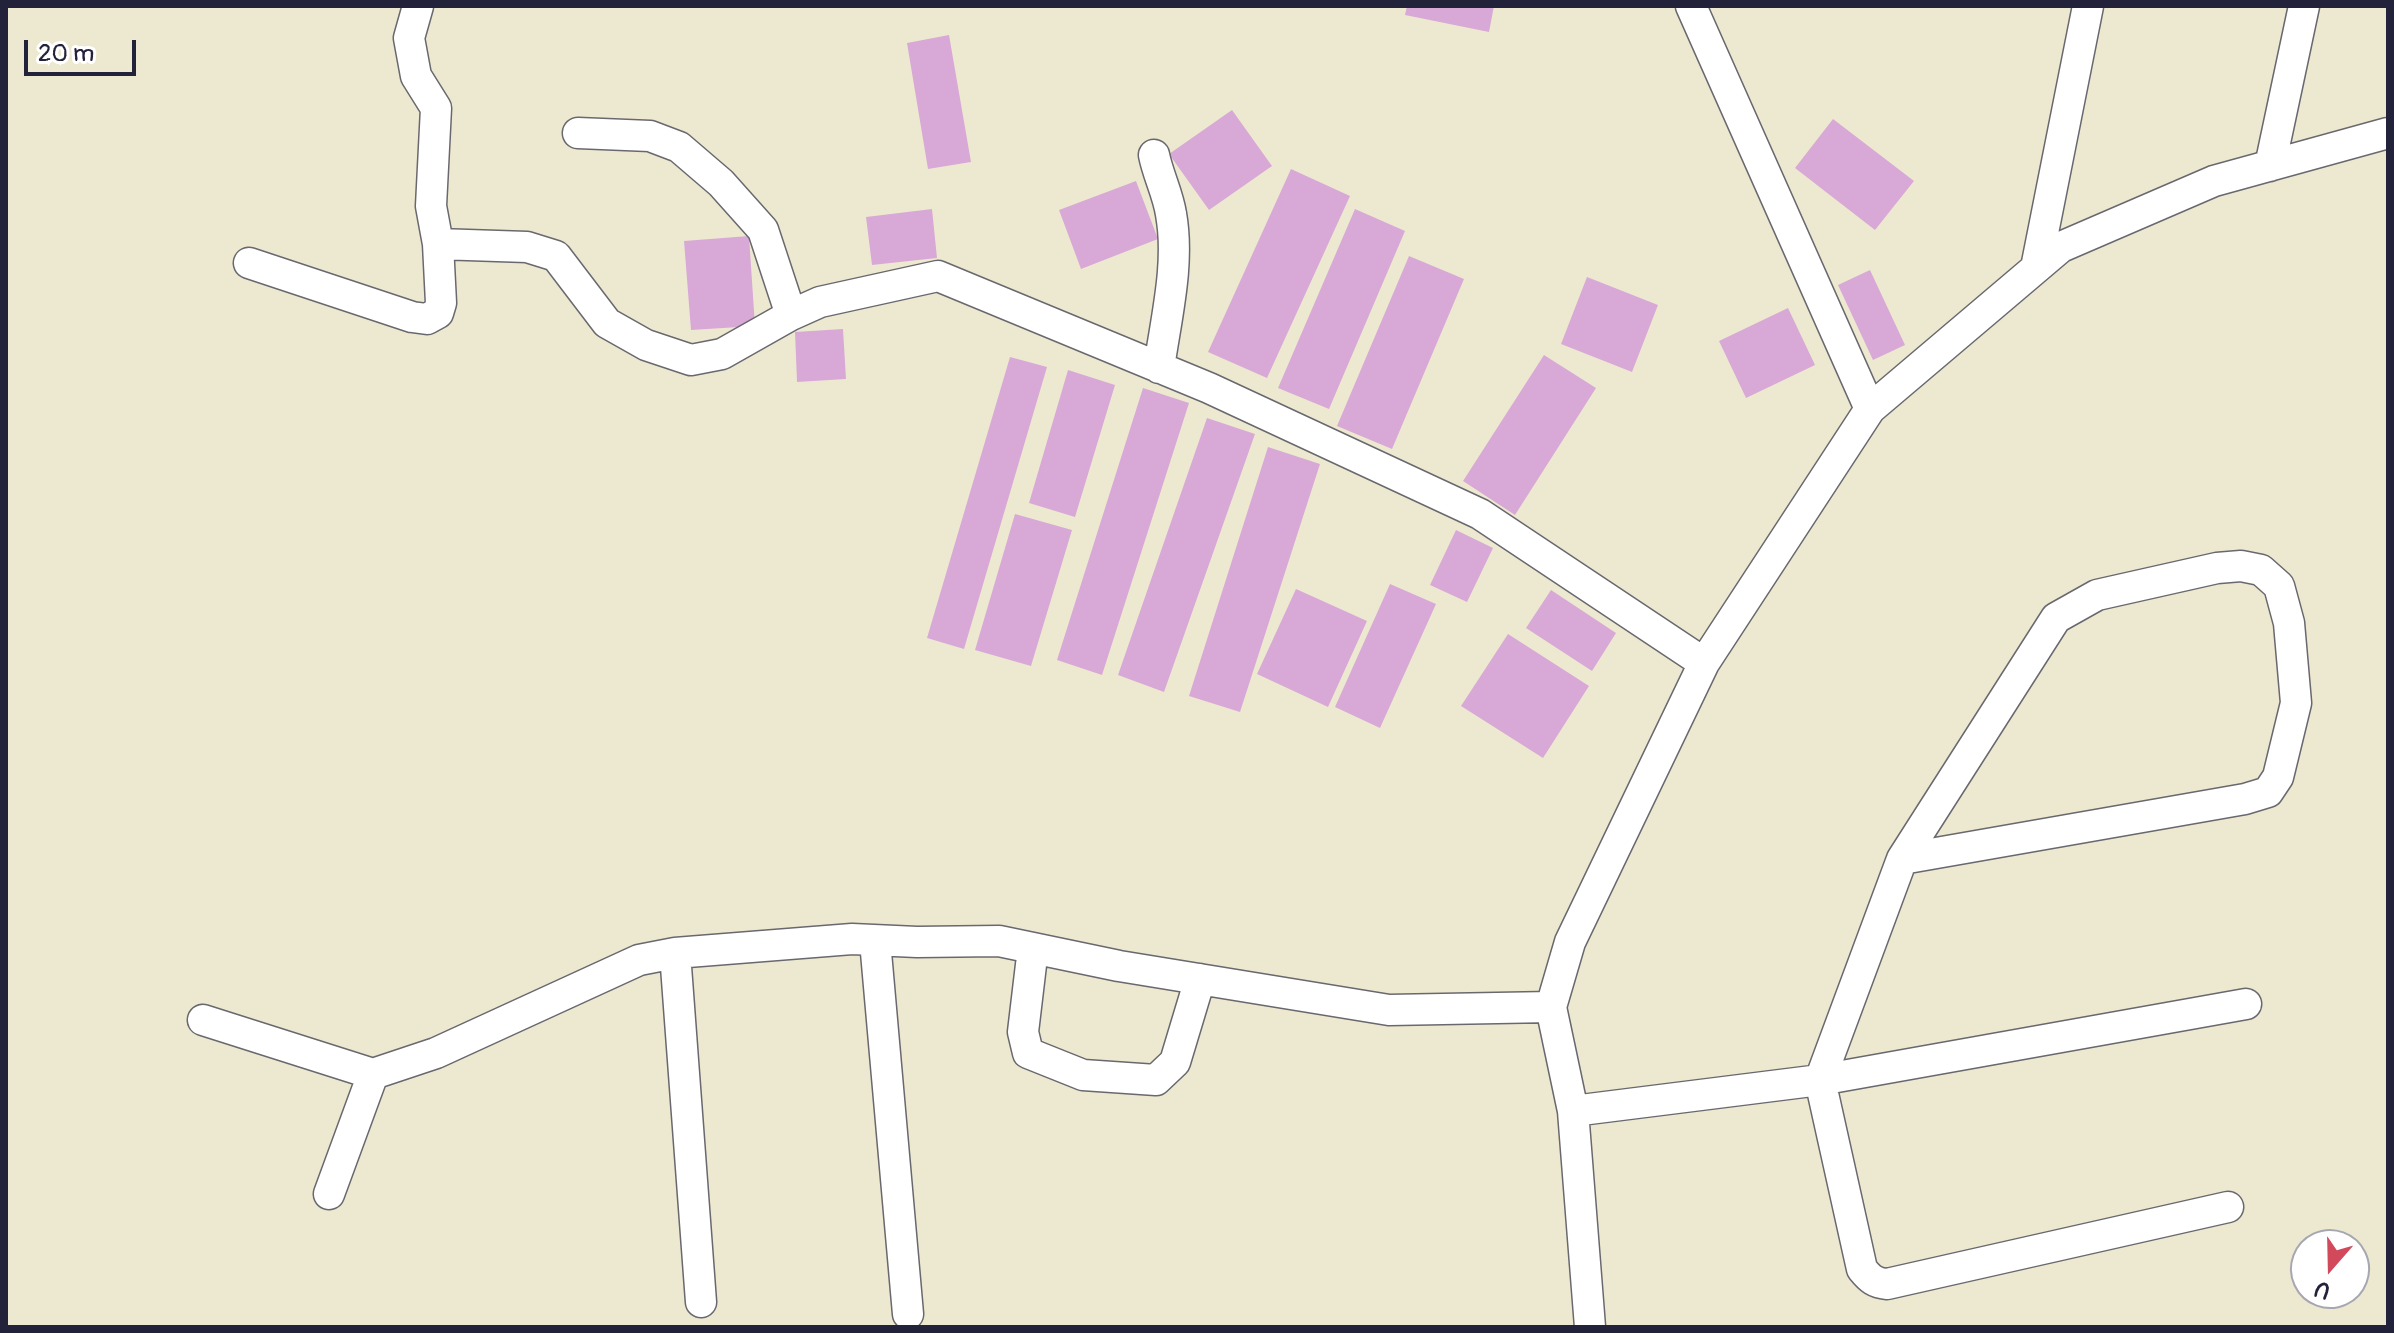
<!DOCTYPE html>
<html>
<head>
<meta charset="utf-8">
<style>
	body { margin:0 }
	#map { position:relative; width:2394px; height:1333px; overflow:hidden; background:#ede9d0; font-family:Pangolin,sans-serif }
	canvas { display:block }
	.frame { position:absolute; inset:0; border:8px solid #22223b; pointer-events:none }
	.north { position:absolute; left:2290px; top:1229px; width:80px; height:80px; box-sizing:border-box; background:#fff; border:2px solid #a7a7b1; border-radius:50%; rotate:200deg; font-size:22px; font-weight:700; line-height:32px; text-align:center; color:#22223b }
	.north::after { content:''; display:block; margin:auto; width:28px; height:36px; background:#d1495b; clip-path:polygon(50% 0,100% 100%,50% 72%,0 100%) }
	.scale { position:absolute; left:24px; top:40px; width:112px; height:36px; box-sizing:border-box; border:4px solid #22223b; border-top:0; padding-left:10px; font-size:24px; line-height:28px; white-space:nowrap; color:#22223b; -webkit-text-stroke:6px #fff; paint-order:stroke }
</style>
</head>
<body>
<div id="map">
<canvas width="2394" height="1333"></canvas>
<div class="frame"></div>
<div class="north">U</div>
<div class="scale">20 m</div>
</div>
<script>
const ctx = document.querySelector('canvas').getContext('2d');
ctx.lineJoin = 'round';
function fillPath(path, color) {
  ctx.fillStyle = color;
  ctx.fill(path, 'evenodd');
}
function strokePath(path, color, width, dash) {
  ctx.strokeStyle = color;
  ctx.lineWidth = width;
  ctx.lineCap = dash ? 'butt' : 'round';
  ctx.setLineDash(dash || []);
  ctx.stroke(path);
}
const building = new Path2D(`
	M1407,6H1494L1489,32L1405,15Z
	M949,35L971,162L928,169L907,43Z
	M1232,110L1272,166L1209,210L1169,154Z
	M1833,119L1914,181L1875,230L1795,168Z
	M1291,169L1350,196L1267,378L1208,352Z
	M1136,181L1158,239L1081,269L1059,210Z
	M932,209L937,258L872,265L866,217Z
	M1355,209L1405,231L1329,409L1278,388Z
	M749,236L755,326L691,330L684,241Z
	M1409,256L1464,279L1392,449L1337,426Z
	M1870,270L1905,345L1873,360L1838,285Z
	M1587,277L1658,305L1632,372L1561,344Z
	M1788,308L1815,365L1746,398L1719,341Z
	M843,329L846,379L797,382L795,332Z
	M1544,355L1596,388L1515,515L1463,481Z
	M1010,357L1047,367L964,649L927,638Z
	M1068,370L1115,385L1075,517L1029,503Z
	M1143,388L1189,403L1102,675L1057,660Z
	M1207,418L1255,434L1164,692L1118,675Z
	M1268,447L1320,464L1240,712L1189,696Z
	M1015,514L1072,530L1031,666L975,650Z
	M1456,530L1493,548L1467,602L1430,585Z
	M1390,584L1436,604L1380,728L1335,707Z
	M1296,589L1367,621L1328,707L1257,674Z
	M1551,590L1616,633L1592,671L1526,628Z
	M1508,634L1589,686L1543,758L1461,706Z`);
const street = new Path2D(`
	M418,6L409,38L416,76L436,108L431,206L438,244
	M1691,6L1870,409
	M578,133L650,136L679,147L721,183L763,230L791,315
	M1154,155C1158,175 1168,194 1171,214C1180,264 1166,318 1159,368
	M2270,166L2304,6
	M249,263L412,317L427,319L438,313L441,303L438,244L527,247L556,256L607,323L646,345L691,360L722,354L791,315L820,302L938,276L1209,388L1480,514L1704,663
	M2036,268L2088,6
	M1902,859L2245,799L2268,792L2278,777L2296,703L2289,623L2279,586L2261,570L2241,566L2217,568L2097,595L2056,618L1902,859L1820,1080L1862,1269C1870,1279 1875,1283 1887,1284L2228,1207
	M875,941L908,1314
	M1033,948L1023,1032L1028,1053L1083,1075L1156,1080L1175,1062L1200,979
	M675,953L701,1302
	M203,1020L373,1074L436,1053L639,960L675,953L852,939L917,942L999,941L1119,966L1389,1010L1551,1007
	M1573,1111L1820,1080L2246,1004
	M329,1194L373,1074
	M1590,1327L1573,1111L1551,1007L1570,942L1704,663L1870,409L2061,247L2214,181L2388,133`);
fillPath(building, '#d8a9d7');
strokePath(street, '#69686f', 33);
strokePath(street, '#fff', 30);
</script>
</body>
</html>
